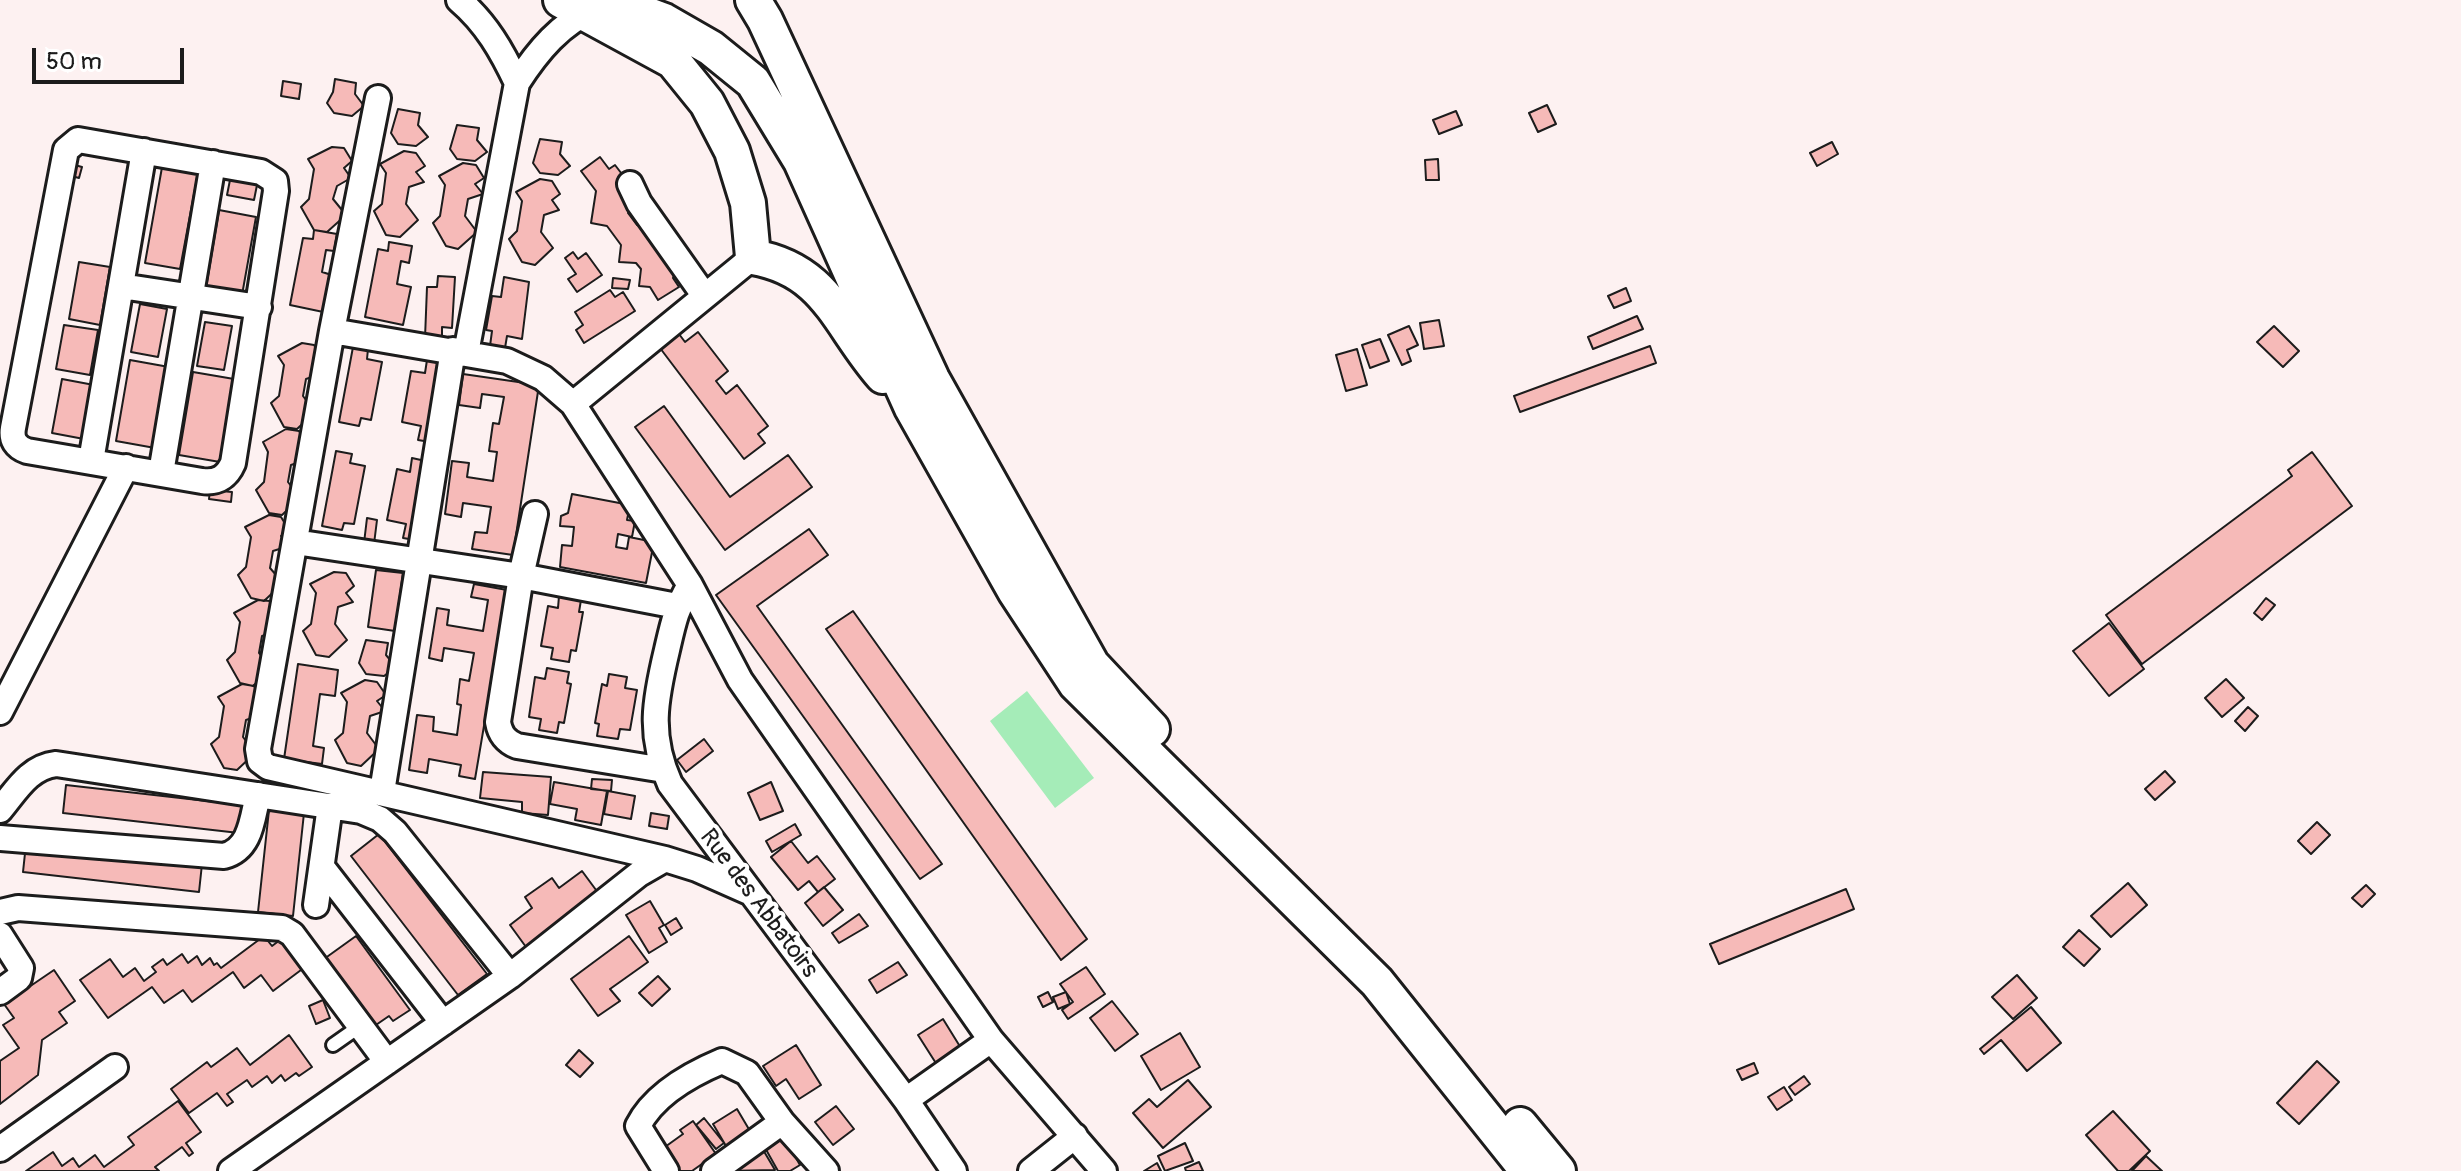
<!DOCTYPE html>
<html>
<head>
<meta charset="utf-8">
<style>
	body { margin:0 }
	#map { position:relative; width:2461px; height:1171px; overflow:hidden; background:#fdf1f1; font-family:Pangolin,sans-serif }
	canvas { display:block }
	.scale { position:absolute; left:32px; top:48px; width:152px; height:36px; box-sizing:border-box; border:4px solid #1c1c1c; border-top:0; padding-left:10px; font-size:24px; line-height:28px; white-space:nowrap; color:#1c1c1c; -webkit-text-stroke:6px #fff; paint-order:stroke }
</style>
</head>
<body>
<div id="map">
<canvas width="2461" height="1171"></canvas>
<div class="scale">50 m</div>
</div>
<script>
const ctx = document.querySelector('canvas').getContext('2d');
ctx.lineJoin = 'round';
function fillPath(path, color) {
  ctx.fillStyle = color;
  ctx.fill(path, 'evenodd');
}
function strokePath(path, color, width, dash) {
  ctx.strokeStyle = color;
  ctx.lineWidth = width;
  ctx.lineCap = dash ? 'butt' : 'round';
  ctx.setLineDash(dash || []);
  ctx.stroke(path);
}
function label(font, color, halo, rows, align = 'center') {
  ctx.font = font + ' Pangolin,sans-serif';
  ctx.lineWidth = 8;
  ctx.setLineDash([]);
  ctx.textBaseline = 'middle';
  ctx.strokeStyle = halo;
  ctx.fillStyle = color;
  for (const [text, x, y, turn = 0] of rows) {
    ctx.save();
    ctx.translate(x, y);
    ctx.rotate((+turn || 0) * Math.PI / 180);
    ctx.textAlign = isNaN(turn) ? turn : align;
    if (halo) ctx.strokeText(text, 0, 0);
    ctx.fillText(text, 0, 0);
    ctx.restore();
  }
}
const green = new Path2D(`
	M1027,691L1094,778L1055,808L990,721Z`);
const building = new Path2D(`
	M335,79L356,83L355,94L364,106L352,116L334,113L327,103L333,92Z
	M283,81L301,84L299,99L281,96Z
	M1547,105L1556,124L1538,132L1529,113Z
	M398,109L420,113L418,125L428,137L416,146L398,144L391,133Z
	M1456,111L1462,125L1439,134L1433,120Z
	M457,125L479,128L477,140L487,152L475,161L457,159L450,149Z
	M540,139L562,142L560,154L570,166L558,175L540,173L533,163Z
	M1832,142L1838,154L1817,166L1810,153Z
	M332,147L344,148L352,161L344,168L351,178L337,186L333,199L346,215L327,232L314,230L301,207L309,199L314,169L308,159Z
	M404,151L416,153L425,166L416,172L424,182L409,187L406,204L418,220L400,237L386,235L374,211L382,204L386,173L380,164Z
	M164,156L200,162L180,269L145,263Z
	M600,157L609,169L615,165L628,182L633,199L628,213L637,225L652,230L678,266L673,278L679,287L658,300L650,287L639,286L641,269L636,263L619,262L621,245L607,226L591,223L596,191L581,171Z
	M1438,159L1439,180H1426L1425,160Z
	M463,163L476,165L484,178L475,184L483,194L468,199L465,216L477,232L458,249L446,246L433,223L440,216L445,185L439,176Z
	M71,164L82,167L79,178L68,175Z
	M231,175L258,180L254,200L227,195Z
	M540,179L552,181L560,194L552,200L559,210L544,215L541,232L553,248L535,265L522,262L509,239L517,231L522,201L516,192Z
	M219,210L256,217L242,295L206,288Z
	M314,230L337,234L334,251L326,250L322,272L335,276L328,313L290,305L303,238L313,239Z
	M389,242L412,246L409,263L401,261L397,284L411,287L403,325L365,317L378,249L388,251Z
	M573,252L578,259L586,253L602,275L577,292L568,279L576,274L565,258Z
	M79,262L110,267L100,325L69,319Z
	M438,276L455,277L452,328L442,327V339L425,338L427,287H437Z
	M504,277L529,282L522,339L507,336L505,348L490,346L492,331L486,330L492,296L501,297Z
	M613,278L630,280L628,289L612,288Z
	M1626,288L1631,301L1614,308L1608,296Z
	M610,290L615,297L623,292L635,311L584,343L576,330L583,325L575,312Z
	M140,304L167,309L158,357L131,352Z
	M1637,316L1643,329L1593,349L1588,337Z
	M1439,320L1444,346L1424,349L1420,323Z
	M205,322L232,326L224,370L197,366Z
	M64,325L98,330L90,375L56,369Z
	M1409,326L1418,345L1407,350L1411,361L1402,365L1388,335Z
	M2274,326L2299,351L2283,367L2257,342Z
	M698,332L728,371L716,381L726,394L737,385L768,426L758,434L765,443L744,459L660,348L679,334L685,342Z
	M1380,339L1389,361L1370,368L1362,345Z
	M302,343L314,345L322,358L314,364L321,374L306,379L303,396L315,412L297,429L284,427L271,403L279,396L284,365L278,356Z
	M1650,346L1656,363L1520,412L1514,396Z
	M353,347L368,349L367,359L382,362L371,420L361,418L359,426L339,422Z
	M1357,349L1367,385L1346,391L1336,355Z
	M130,360L169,367L155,448L116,441Z
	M427,360L445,363L430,442L418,440L421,426L402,422L411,371L425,373Z
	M193,372L234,379L220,462L179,455Z
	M463,374L539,385L513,555L472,549L475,532L487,533L491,507L463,503L461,517L445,514L452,461L469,463L467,477L493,481L497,452L489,451L493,423L499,424L504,397L482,394L480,408L459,405Z
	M62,379L94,385L84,439L52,433Z
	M664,406L730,497L788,455L812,487L725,550L635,427Z
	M286,429L299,431L307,444L299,451L306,460L291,465L288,482L300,498L282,515L269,513L256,490L264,482L268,452L263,442Z
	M336,451L352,454L350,463L365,466L354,524L344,523L342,530L322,526Z
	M2312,452L2352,506L2142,664L2106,615L2292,476L2288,470Z
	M412,458L430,462L415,540L403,538L406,524L387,520L397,469L410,472Z
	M210,490L232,492L231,502L209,499Z
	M572,494L630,505L627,520L635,521L632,537L618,534L616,547L627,549L629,537L654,542L646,583L560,567L562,545L572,546L574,527L560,526L561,516L568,513Z
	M269,515L281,517L289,530L281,536L289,546L273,551L270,568L283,583L264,601L251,598L238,575L246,567L251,537L245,527Z
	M367,518L377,520L374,544L364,543Z
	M809,529L828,555L757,606L942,864L920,879L716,595Z
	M376,570L403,573L395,631L368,627Z
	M334,572L346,573L354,586L346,593L353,602L338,607L335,624L347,640L329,657L316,655L303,631L311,624L316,593L310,584Z
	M474,584L507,590L475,779L459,776L461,765L429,759L427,773L409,770L417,715L434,717L433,731L457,735L461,705L457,704L460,679L469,681L474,653L444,648L442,661L429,658L437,608L449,610L447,625L483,631L488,600L471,597Z
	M559,596L581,600L579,612H583L576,651L571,650L569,662L551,659L553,648L541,646L548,606L558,608Z
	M2266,598L2275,605L2262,620L2254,613Z
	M258,600L270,601L278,615L277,631L262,636L259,653L271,669L253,686L240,683L227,660L235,652L240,622L234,613Z
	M853,611L1087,939L1061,960L826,629Z
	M2109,623L2144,669L2109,696L2073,651Z
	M366,640L388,643L386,655L396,667L384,676L366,674L359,663Z
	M298,664L338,670L335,696L320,694L313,746L324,748L322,764L284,759Z
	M547,668L569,672L567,683L571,684L564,723L559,722L557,733L539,730L541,719L529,717L535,677L545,679Z
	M609,674L627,677L625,688L637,690L630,730L620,729L618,739L597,736L599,724L595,723L602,684L607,686Z
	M2226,679L2244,698L2222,717L2205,698Z
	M365,680L377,682L386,695L377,701L385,711L370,716L367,733L379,749L361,766L347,763L335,740L343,733L347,702L341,693Z
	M242,684L254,686L262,699L261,715L246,720L243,737L255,753L237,770L224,768L211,744L219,737L224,706L218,697Z
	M2248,707L2258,716L2245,731L2235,721Z
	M704,739L713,751L686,772L677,760Z
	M2165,771L2175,782L2155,800L2145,789Z
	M483,772L551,777L548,815L522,813V802L480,798Z
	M592,779L612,780L611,791L591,789Z
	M554,782L607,791L601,825L575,820L577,809L550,804Z
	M771,782L783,811L760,820L748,793Z
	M66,785L242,805L239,833L63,813Z
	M608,791L635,796L631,819L604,814Z
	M269,810L304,813L293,916L258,912Z
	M651,813L669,816L667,829L649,826Z
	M2317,822L2330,835L2311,854L2298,841Z
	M795,824L801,835L772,852L766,841Z
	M379,834L487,974L458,995L351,856Z
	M791,841L808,863L817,856L835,879L818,892L809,881L798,890L771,857Z
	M26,844L202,864L199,892L23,872Z
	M582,871L599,894L526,947L510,925L532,908L525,897L552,878L559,888Z
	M2128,883L2147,905L2111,937L2091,916Z
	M2366,885L2375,894L2362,907L2352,898Z
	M824,887L843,910L823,926L805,903Z
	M1846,889L1854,909L1719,964L1710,944Z
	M650,901L664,925L659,928L667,942L649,953L626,915Z
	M859,914L868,926L839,943L832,933Z
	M676,918L682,928L671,935L665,925Z
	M2079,930L2100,949L2084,966L2063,947Z
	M264,936L272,946L280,940L300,966L316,954L305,967L273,991L261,975L244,988L233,972L192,1002L183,990L164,1003L152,987L108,1018L80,980L110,959L123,977L135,968L144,981L156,972L152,967L163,959L167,965L182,954L188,963L197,956L202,965L210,958L214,965L217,963L221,968Z
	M356,936L410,1010L393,1021L389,1016L373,1027L324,959Z
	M629,936L648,962L610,989L620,1001L598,1016L571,979Z
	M898,962L907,975L877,993L869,980Z
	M1086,967L1105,994L1068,1019L1062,1010L1073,1002L1060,984Z
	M54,970L75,1001L59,1012L67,1023L42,1040L38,1075L0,1104V1061L19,1048L3,1025L14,1018L4,1004Z
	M2017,975L2037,998L2013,1019L1992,997Z
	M658,976L670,989L652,1006L639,993Z
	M1048,992L1053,1002L1043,1007L1038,997Z
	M1066,992L1070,1004L1058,1009L1053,997Z
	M323,1000L330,1018L316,1024L309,1006Z
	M1112,1001L1138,1034L1115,1051L1090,1018Z
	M2031,1007L2061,1043L2027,1071L2001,1040L1984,1054L1980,1049Z
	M943,1019L964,1053L939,1068L918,1035Z
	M1180,1033L1200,1067L1161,1090L1141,1056Z
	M289,1035L312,1067L299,1076L296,1073L285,1081L281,1075L272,1083L267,1076L252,1087L247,1080L227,1094L233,1102L227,1106L217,1093L189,1113L171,1089L207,1062L211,1067L237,1048L250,1065Z
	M796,1045L821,1085L799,1099L786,1079L776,1086L763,1066Z
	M579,1050L593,1063L580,1077L566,1065Z
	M2317,1061L2339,1082L2299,1124L2277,1103Z
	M1754,1063L1758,1073L1742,1080L1737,1070Z
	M1804,1076L1810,1084L1795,1095L1789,1087Z
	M1188,1080L1211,1107L1163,1148L1133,1113L1149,1099L1157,1107Z
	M1784,1087L1792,1100L1777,1110L1768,1097Z
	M178,1101L201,1132L186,1143L193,1153L189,1156L182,1147L155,1167L159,1171H26L53,1152L62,1166L73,1158L79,1167L95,1155L104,1167L134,1145L128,1137Z
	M836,1106L854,1129L833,1145L815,1122Z
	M737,1109L750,1131L726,1146L713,1124Z
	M2113,1111L2150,1151L2129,1171H2118L2086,1135Z
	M704,1118L724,1143L716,1149L696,1125Z
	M693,1121L716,1154L692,1171H661L651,1157L683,1134L680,1130Z
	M783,1135L800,1165L790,1171H778L764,1146Z
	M1185,1143L1193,1161L1165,1171L1158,1156Z
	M762,1148L775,1170L726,1171Z
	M2146,1156L2162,1171H2132Z
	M1199,1162L1203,1171H1186L1185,1168Z
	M1157,1163L1161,1171H1144Z`);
const lane = new Path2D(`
	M333,1045L360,1026`);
const street = new Path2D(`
	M459,0C486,23 502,51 517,83
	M378,98L332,331L258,749L260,761L268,767L665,859L697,869L749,892
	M78,140L261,172L275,181L276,191L233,463C227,477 217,483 202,481L27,451C16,447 11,440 13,428L66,150Z
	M630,184L639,203L704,295
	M121,286L259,307
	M332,331L507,361L543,378L573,404L690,585L740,680L991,1040L1104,1171
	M466,353L517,83C537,52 561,22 597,8
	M573,404L753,257
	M91,461L144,151
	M161,473L213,163
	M535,514L521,576L498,722C500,734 505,741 517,746L664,770
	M295,542L521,576L677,606
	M690,585C676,608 673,624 667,650C655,700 648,735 670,784L906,1100L954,1171
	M0,712L126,467
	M382,792L453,350
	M0,810C16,791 29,767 56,764L361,811L380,819L395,832L510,976
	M0,838L224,856C251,849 252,819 258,795
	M322,867L443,1023
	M316,905L330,806
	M0,912L18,908L282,928L292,934L387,1062
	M0,935L21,968L19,978L0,992
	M906,1100L991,1040
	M0,1149L115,1067
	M231,1171L510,976L639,874L665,859
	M666,1171L638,1126C654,1094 691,1074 722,1061L747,1073L782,1122L826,1171
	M714,1171L782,1122
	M1031,1171L1075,1136`);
const secondary = new Path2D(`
	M561,0L673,61L707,103L732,151L748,203L753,257C828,270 838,325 883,376
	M593,0L614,2L664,21L711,48L753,82L801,161L912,408L1015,591L1076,684L1377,982L1528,1171
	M753,0L765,20L932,379L1092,665L1152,729
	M1520,1125L1558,1171`);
const streetNames = [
	["Rue des Abbatoirs",758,904,53]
];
fillPath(green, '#a5ecb8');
fillPath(building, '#f6bab8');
strokePath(building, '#1c1c1c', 2);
strokePath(lane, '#1c1c1c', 18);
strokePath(street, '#1c1c1c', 30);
strokePath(secondary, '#1c1c1c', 40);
strokePath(lane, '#fff', 12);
strokePath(street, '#fff', 24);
strokePath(secondary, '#fff', 34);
label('24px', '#1c1c1c', '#fff', streetNames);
</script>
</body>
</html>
